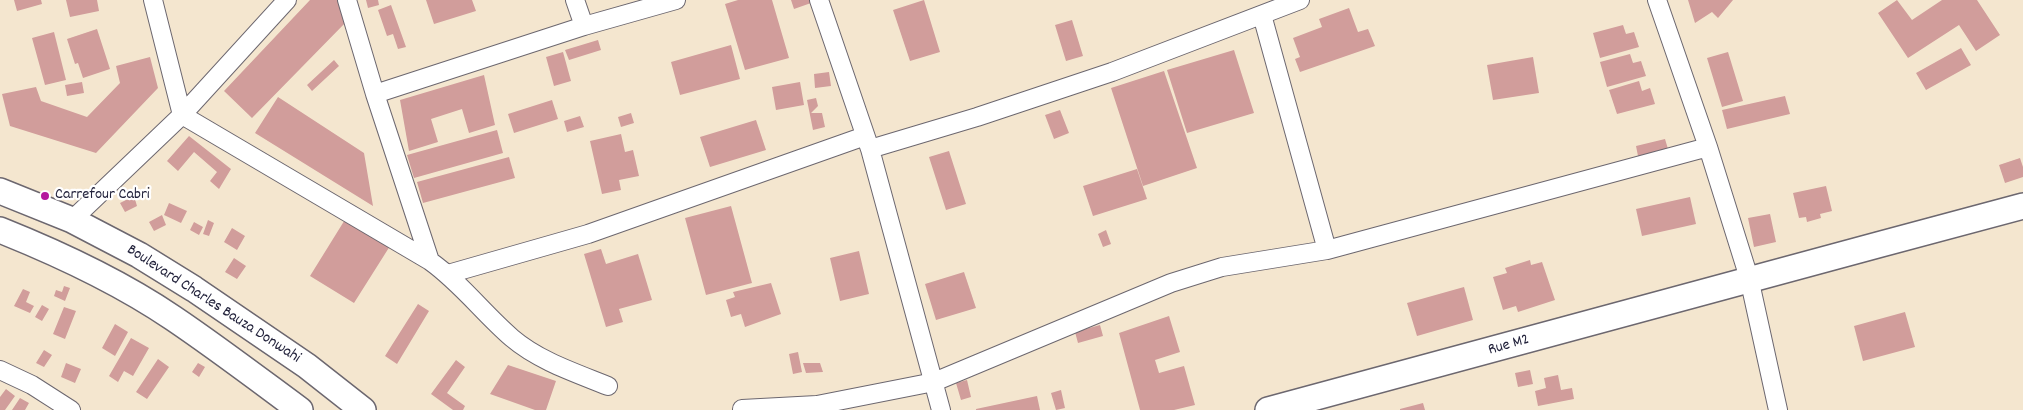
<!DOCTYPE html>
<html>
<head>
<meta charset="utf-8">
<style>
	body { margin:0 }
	canvas { display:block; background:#f4e6cf }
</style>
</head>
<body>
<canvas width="2023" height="410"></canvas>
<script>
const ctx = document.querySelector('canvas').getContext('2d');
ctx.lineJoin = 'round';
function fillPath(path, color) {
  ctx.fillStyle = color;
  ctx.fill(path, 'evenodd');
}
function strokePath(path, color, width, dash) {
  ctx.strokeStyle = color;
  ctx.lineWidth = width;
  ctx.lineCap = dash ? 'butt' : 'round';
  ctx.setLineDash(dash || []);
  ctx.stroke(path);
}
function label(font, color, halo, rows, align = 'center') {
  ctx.font = font + ' Dekko,sans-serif';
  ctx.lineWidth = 4.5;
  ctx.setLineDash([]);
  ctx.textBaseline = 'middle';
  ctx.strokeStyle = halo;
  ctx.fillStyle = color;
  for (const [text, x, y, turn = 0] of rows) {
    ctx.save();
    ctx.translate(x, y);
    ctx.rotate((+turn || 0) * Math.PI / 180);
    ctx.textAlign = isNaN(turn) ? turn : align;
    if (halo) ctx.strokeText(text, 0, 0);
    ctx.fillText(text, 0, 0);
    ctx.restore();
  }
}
const building = new Path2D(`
	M14,0H41L42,4L17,11Z
	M66,0H97L99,11L70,17Z
	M310,0H342L348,20L252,118L224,91Z
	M366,0H378L379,5L368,8Z
	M426,0H472L476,11L434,24Z
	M738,0H772L789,58L745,70L725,4Z
	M791,0H810L811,3L794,9Z
	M924,0L940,52L910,61L893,10Z
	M1688,0H1733L1718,18L1712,12L1695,23Z
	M1897,0L1912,20L1942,0H1977L2000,35L1976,51L1959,25L1908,58L1878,13Z
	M391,5L406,47L398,49L393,34L387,36L378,10Z
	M1349,8L1358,32L1368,29L1375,46L1300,72L1295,59L1300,57L1293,38L1322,27L1319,19Z
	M1072,20L1083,56L1066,61L1055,25Z
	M1623,25L1626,34L1634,32L1639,47L1600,58L1593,33Z
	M97,29L110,69L83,78L78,63L75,64L67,39Z
	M54,32L66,80L45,85L32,38Z
	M598,40L601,50L569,60L565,50Z
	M731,45L740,79L680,95L671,62Z
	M1961,48L1971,65L1926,90L1916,73Z
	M1234,50L1254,113L1187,133L1167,70Z
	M563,52L571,81L554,86L546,57Z
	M1728,52L1743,101L1722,107L1707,58Z
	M1630,54L1633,63L1641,61L1646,76L1607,87L1600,62Z
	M150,57L158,88L96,153L10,126L2,94L36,87L41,101L87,117L120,83L116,66Z
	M1533,57L1539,93L1493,100L1487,65Z
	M334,60L339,66L312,91L307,85Z
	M1164,71L1197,168L1143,186L1111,88Z
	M829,72L831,86L815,88L814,74Z
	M484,75L495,125L469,133L462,109L431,119L438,142L409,151L400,100Z
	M1639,81L1642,91L1650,88L1655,104L1617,114L1609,90Z
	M82,82L84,93L67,96L65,85Z
	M800,82L804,105L776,110L772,87Z
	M1785,96L1790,114L1727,129L1722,110Z
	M278,97L364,153L373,206L255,133Z
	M816,98L818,106L811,113H822L825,127L813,130L807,100Z
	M552,100L558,119L514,133L508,114Z
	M1060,110L1069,133L1054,139L1045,115Z
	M631,113L634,123L621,127L618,117Z
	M580,116L584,127L567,132L564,121Z
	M756,120L766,150L710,167L700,137Z
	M497,130L503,153L414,178L407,155Z
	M621,134L625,152L633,150L639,176L619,180L621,190L602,194L590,141Z
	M189,136L231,169L219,189L210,181L217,172L194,152L178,171L167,161Z
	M1665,139L1668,149L1638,156L1636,146Z
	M949,151L966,204L946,210L929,157Z
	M509,157L515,178L423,203L417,182Z
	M2020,158L2023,167V177L2005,183L1999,165Z
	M1137,169L1147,199L1093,216L1083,186Z
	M1826,186L1832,211L1820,214L1821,218L1807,222L1806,217L1799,218L1793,193Z
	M134,196L137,206L125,212L120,203Z
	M1690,197L1696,224L1642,236L1636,209Z
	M169,203L187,211L181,223L164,215Z
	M731,206L752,283L706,295L685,218Z
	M1770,214L1776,242L1754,247L1748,218Z
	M162,215L166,225L154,231L149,222Z
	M346,218L390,246L354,303L310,276Z
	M208,220L214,223L209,236L203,234Z
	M194,222L203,227L199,235L190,230Z
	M232,228L245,236L237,250L224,242Z
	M1106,230L1111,244L1103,247L1098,234Z
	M601,249L606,264L638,254L652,300L619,309L623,322L606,327L584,254Z
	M859,251L869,294L840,301L830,258Z
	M234,258L246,266L237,279L225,272Z
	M1530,260L1531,265L1542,262L1555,300L1518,312L1516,306L1503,310L1493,277L1507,273L1505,268Z
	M964,272L976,308L936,320L925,284Z
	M771,283L781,314L745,327L741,314L731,317L726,300L735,297L733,292Z
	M64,286L70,288L65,301L54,296L56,290L62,292Z
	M1464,287L1473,320L1417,336L1407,303Z
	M23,289L30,292L26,302L34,306L30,313L14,306Z
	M418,304L429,311L397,364L385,356Z
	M42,305L49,309L42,321L35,317Z
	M64,307L76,311L65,339L53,334Z
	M1905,312L1915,347L1863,361L1854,326Z
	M1169,316L1180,352L1155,360L1159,373L1184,366L1195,405L1174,410H1140L1119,333Z
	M115,324L128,332L115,356L102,348Z
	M1100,325L1103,336L1078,343L1075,332Z
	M131,338L149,348L133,376L124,371L118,382L109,376Z
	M44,350L52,355L44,367L36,363Z
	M798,352L802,372L793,374L789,354Z
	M158,359L169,367L147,399L136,392Z
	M456,360L465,367L447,393L465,406L463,410H453L431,394Z
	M66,363L81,369L75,383L61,377Z
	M198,363L205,367L199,377L192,372Z
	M803,363H820L823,372L806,373Z
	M508,365L556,381L546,410H535L490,394Z
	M1530,370L1533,384L1518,387L1515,373Z
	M1558,375L1561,390L1572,388L1574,399L1538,406L1535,391L1546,388L1544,378Z
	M967,380L971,397L961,400L956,383Z
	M6,389L15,396L5,410H0V397Z
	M1061,390L1065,408L1056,410L1051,393Z
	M1037,396L1040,410H976V409Z
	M20,398L29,403L25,410H12Z
	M1423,403L1425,410H1400V409Z`);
const street = new Path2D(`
	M153,0L182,115L430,261C461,283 483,313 512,338C539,361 576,373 608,386
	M347,0L375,94L430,261
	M575,0L584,26
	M819,0L870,149L941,410
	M1657,0L1708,147L1749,278L1778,410
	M1262,15L1327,250
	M375,94L584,26L676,0
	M870,149L977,117L1112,72L1300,0
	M72,220L182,115L287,0
	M448,274L588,234L865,136
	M0,370L32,385L71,410
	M742,409L817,405L934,382L1171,283L1222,267L1327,250L1708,147`);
const secondary = new Path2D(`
	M0,191L72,220L139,255L194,289L307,366L363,410
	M0,230C60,254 120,282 173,318C216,347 258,379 300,410
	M1268,410C1520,344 1771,273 2023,206`);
const markers = [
	[45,196,5,"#b5179e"]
];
const poiNames = [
	["Carrefour Cabri",55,196]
];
const streetNames = [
	["Boulevard Charles Bauza Donwahi",213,305,33],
	["Rue M2",1509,346,-16]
];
fillPath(building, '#d19d9b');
strokePath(street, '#6c676f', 20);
strokePath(secondary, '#6c676f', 28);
strokePath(street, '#fff', 18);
strokePath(secondary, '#fff', 25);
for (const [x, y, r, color] of markers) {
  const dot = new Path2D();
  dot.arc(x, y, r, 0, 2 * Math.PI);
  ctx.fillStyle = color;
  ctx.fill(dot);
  strokePath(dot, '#fff', 2);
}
label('16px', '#22223b', '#fff', poiNames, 'left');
label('16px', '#22223b', '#fff', streetNames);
</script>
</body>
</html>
